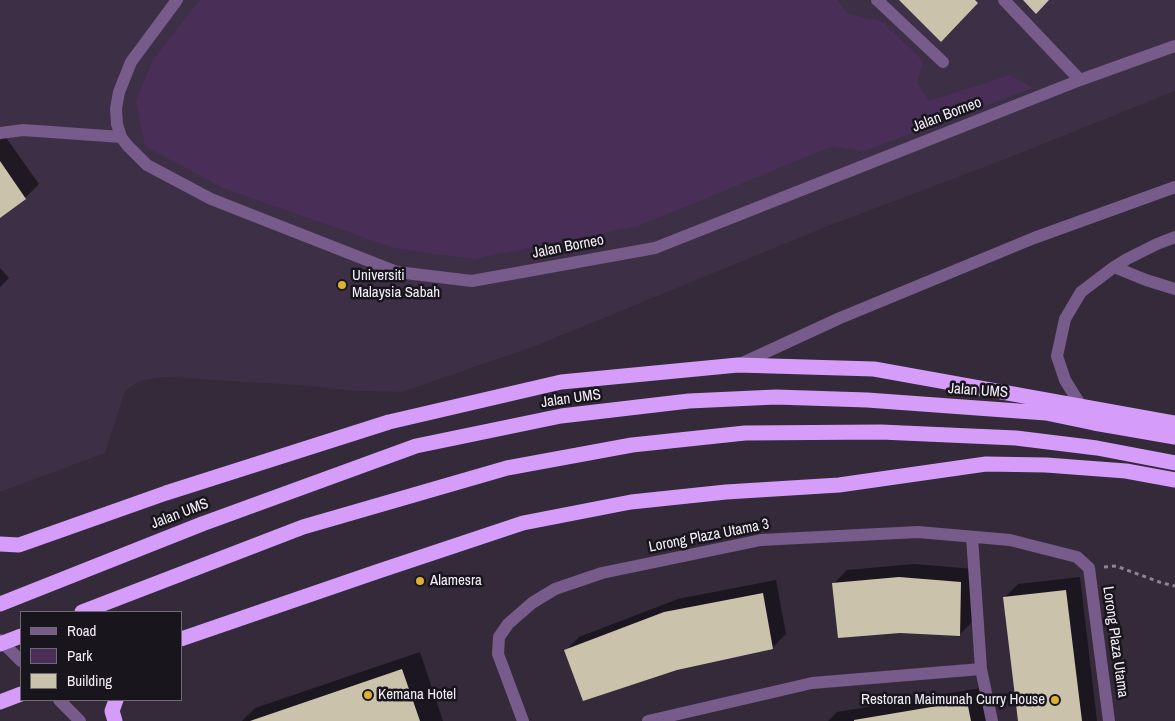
<!DOCTYPE html>
<html>
<head>
<meta charset="utf-8">
<style>
	body { margin:0 }
	#map { position:relative; width:1175px; height:721px; overflow:hidden; background:#342a3a; font-family:"Archivo Narrow",sans-serif }
	canvas { display:block }
	.legend { position:absolute; left:20px; top:611px; width:162px; height:90px; box-sizing:border-box; background:#19151c; border:1px solid #716c74; margin:0; padding:6px 9px; list-style:none; font-size:15px; color:#f4eef9 }
	.legend li { display:flex; align-items:center; gap:10px; height:25px }
	.legend b { width:25px; border:1px solid #716c74 }
</style>
</head>
<body>
<div id="map">
<canvas width="1175" height="721"></canvas>
<ul class="legend">
<li><b style="height:6px;background:#775b8a"></b>Road</li>
<li><b style="height:14px;background:#492f58"></b>Park</li>
<li><b style="height:14px;background:#cbc2ac"></b>Building</li>
</ul>
</div>
<script>
const ctx = document.querySelector('canvas').getContext('2d');
ctx.lineJoin = 'round';
function fillPath(path, color) {
  ctx.fillStyle = color;
  ctx.fill(path, 'evenodd');
}
function strokePath(path, color, width, dash) {
  ctx.strokeStyle = color;
  ctx.lineWidth = width;
  ctx.lineCap = dash ? 'butt' : 'round';
  ctx.setLineDash(dash || []);
  ctx.stroke(path);
}
function label(font, color, halo, rows, align = 'center') {
  ctx.font = font + ' "Archivo Narrow",sans-serif';
  ctx.lineWidth = 5;
  ctx.setLineDash([]);
  ctx.textBaseline = 'middle';
  ctx.strokeStyle = halo;
  ctx.fillStyle = color;
  for (const [text, x, y, turn = 0] of rows) {
    ctx.save();
    ctx.translate(x, y);
    ctx.rotate((+turn || 0) * Math.PI / 180);
    ctx.textAlign = isNaN(turn) ? turn : align;
    if (halo) ctx.strokeText(text, 0, 0);
    ctx.fillText(text, 0, 0);
    ctx.restore();
  }
}
const built = new Path2D(`
	M0,0H1175V91L1008,158L828,226L538,345L402,392L358,391L297,385L164,377L140,381L128,388L124,394L105,453L0,492Z`);
const green = new Path2D(`
	M200,0H837L848,14L882,21L923,61L917,83L929,101L1010,75L1033,88L862,152L833,146L638,226L473,259L394,248L223,188L145,146L136,101L153,60Z`);
const shadow = new Path2D(`
	M5,136L39,184L25,198L0,216V140Z
	M0,268L9,278L0,287Z
	M914,564L974,569L973,621L960,634L900,632L833,584L847,570Z
	M1080,577L1097,721H1019L1005,597L1018,584Z
	M776,580L786,634L773,647L677,668L566,650L579,637L678,599Z
	M420,652L443,721H242L255,708Z
	M981,688L987,721H828L837,712Z`);
const building = new Path2D(`
	M899,0H975L978,3L941,42Z
	M1023,0H1049L1036,14Z
	M0,161L26,199L0,218Z
	M899,577L961,582L960,636L900,633L838,638L832,583Z
	M1066,590L1082,721H1018L1003,597Z
	M763,593L773,649L677,670L583,701L564,650L664,612Z
	M402,669L420,721H250Z
	M967,701L971,721H854V720Z`);
const path = new Path2D(`
	M1104,567L1116,566L1162,583L1175,586`);
const minor = new Path2D(`
	M177,0L131,62L119,92L116,109L117,124L121,137L127,145L147,165L211,199L397,272L472,281L655,248L1080,80L1175,46
	M877,0L943,62
	M1004,0L1080,80
	M0,133L23,130L121,137
	M1114,267L1146,280L1175,289
	M738,365L840,318L1034,238L1175,187
	M1081,406L1065,380L1057,356L1065,319L1081,292L1114,267L1127,259L1157,244L1175,237
	M972,537L981,669L992,721
	M0,640L21,661
	M59,700L80,721
	M523,721L498,654L499,637L508,624L532,603L555,589L602,573L761,540L918,532L1010,540L1077,557L1089,568L1109,721
	M648,721L812,683L981,669`);
const highway = new Path2D(`
	M0,544L19,545L166,493L389,422L561,382L738,365L874,369L1175,423
	M0,604L202,524L416,446L561,416L689,401L776,397L867,400L1046,413L1094,423L1175,437
	M82,612L303,527L507,468L632,445L745,433L881,432L1016,438L1097,448L1175,463
	M181,639L379,571L523,523L631,502L726,492L839,485L986,464L1046,465L1126,471L1175,480
	M0,702L21,694
	M115,721L112,711L116,700`);
const highwayBridge = new Path2D(`
	M0,644L21,636`);
const markers = [
	[342,285,5,"#ddb233"],
	[420,581,5,"#ddb233"],
	[368,695,5,"#ddb233"],
	[1055,700,5,"#ddb233"]
];
const streetNames = [
	["Jalan Borneo",947,115,-21],
	["Jalan Borneo",568,247,-11],
	["Jalan UMS",978,391,4],
	["Jalan UMS",571,399,-8],
	["Jalan UMS",180,514,-21],
	["Lorong Plaza Utama 3",709,536,-11],
	["Lorong Plaza Utama",1115,642,82]
];
const poiNames = [
	["Universiti",352,276],
	["Malaysia Sabah",352,293],
	["Alamesra",430,581],
	["Kemana Hotel",378,695],
	["Restoran Maimunah Curry House",1045,700,"right"]
];
fillPath(built, '#3d2f45');
fillPath(green, '#492f58');
fillPath(shadow, '#0007');
fillPath(building, '#cbc2ac');
strokePath(path, '#8d8593', 3, [4, 4]);
strokePath(minor, '#775b8a', 12);
strokePath(highway, '#d59cf9', 15);
strokePath(highwayBridge, '#d59cf9', 15);
for (const [x, y, r, color] of markers) {
  const dot = new Path2D();
  dot.arc(x, y, r, 0, 2 * Math.PI);
  ctx.fillStyle = color;
  ctx.fill(dot);
  strokePath(dot, '#19151c', 2);
}
label('15px', '#f4eef9', '#19151c', streetNames);
label('15px', '#f4eef9', '#19151c', poiNames, 'left');
</script>
</body>
</html>
